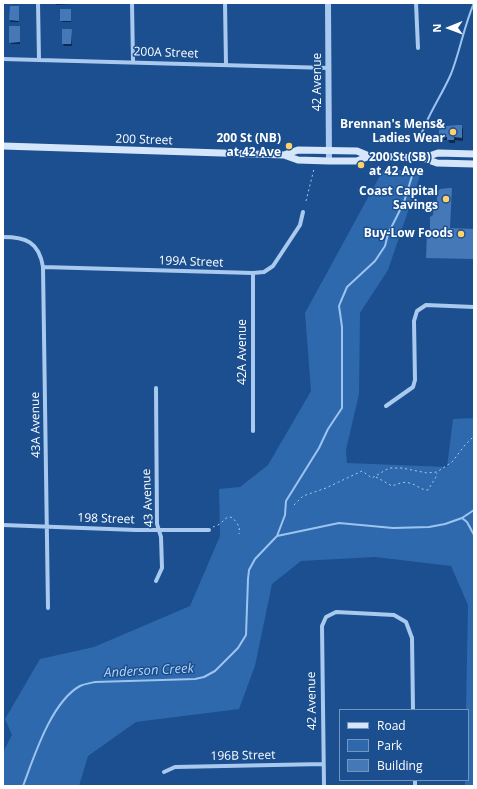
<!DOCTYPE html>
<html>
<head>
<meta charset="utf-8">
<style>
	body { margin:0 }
	#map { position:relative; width:477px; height:789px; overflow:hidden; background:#1b4f8f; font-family:"Open Sans",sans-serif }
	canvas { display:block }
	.frame { position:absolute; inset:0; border:4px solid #fff; pointer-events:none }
	.legend { position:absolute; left:339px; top:709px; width:130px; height:72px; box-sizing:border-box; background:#1b4f8f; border:1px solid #7695bc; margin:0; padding:5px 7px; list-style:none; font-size:12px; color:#fff }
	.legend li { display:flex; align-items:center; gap:8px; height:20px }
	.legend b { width:20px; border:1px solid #7695bc }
	.north { position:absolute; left:429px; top:8px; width:40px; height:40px; -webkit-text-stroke:3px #1b4f8f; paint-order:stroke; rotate:269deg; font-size:11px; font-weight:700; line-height:16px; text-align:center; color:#fff }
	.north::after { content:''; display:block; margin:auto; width:14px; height:18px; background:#fff; clip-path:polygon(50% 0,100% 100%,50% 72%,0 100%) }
</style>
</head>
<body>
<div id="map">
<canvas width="477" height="789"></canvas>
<div class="frame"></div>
<ul class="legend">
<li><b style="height:5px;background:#d6e6fa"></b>Road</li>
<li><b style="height:11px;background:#2e69ad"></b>Park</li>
<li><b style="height:11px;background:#4478b7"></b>Building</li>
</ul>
<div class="north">N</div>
</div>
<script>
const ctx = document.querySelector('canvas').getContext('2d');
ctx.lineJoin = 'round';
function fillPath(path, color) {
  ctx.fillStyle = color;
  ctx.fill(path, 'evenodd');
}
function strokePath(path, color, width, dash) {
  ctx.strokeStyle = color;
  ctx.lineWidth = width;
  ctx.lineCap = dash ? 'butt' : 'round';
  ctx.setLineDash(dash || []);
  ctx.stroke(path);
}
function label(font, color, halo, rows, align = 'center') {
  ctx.font = font + ' "Open Sans",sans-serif';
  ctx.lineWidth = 3;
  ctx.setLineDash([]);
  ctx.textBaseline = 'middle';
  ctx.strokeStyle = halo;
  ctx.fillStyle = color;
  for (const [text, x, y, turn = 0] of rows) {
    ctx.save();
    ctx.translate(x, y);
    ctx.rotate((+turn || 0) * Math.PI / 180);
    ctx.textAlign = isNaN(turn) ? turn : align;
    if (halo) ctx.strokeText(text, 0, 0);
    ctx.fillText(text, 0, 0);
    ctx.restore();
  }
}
const green = new Path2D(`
	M383,170H422L388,270L360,313L359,394L346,450L347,463L447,467L453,419L474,418V786H465V780H468V710H466L468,605L451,566L375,557L301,561L272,584L255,666L239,709L136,722L88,756L79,786H25L19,785L18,786H3V752L12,735L5,719L40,659L94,647L190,606L220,536L219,489L240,487L268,465L311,391L305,313Z`);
const shadow = new Path2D(`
	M55,3H70V4L56,5Z
	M18,7L19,22H11L10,20Z
	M71,11V22H62L61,21Z
	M19,27L20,44H11L10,42Z
	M71,30L72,46H64L63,44Z
	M461,126L463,129V141L455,140V143H450L448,140H442L440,137L447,130Z`);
const stream = new Path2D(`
	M419,141C426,117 441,97 451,74C460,51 464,26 474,3
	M462,518L467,522L474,535
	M277,536L285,515L286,501L319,448L328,429L342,408V327L339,306L341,301L347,287L375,261L385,246L388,234L404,202L412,176
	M23,786C34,757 51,702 80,686C84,684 90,683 95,682L195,679L204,677L215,671L238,648L246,635L248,579L249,570L255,559L277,536L339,523L393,528L429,527L445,524L462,518L474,510`);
const building = new Path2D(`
	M10,6H19V21L9,20Z
	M60,9H71V21H60Z
	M9,26H20V42L9,43Z
	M62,29H72L71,44H62Z
	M458,125H462V138L454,137V140H447V137H439V129H446V126Z
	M449,188H452L450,228L474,229V259L426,258L427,232L430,229V217L433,215L434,203L437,201V192L440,189Z`);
const path = new Path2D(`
	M306,201L314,169
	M376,477L392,486C398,484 404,481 409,483C416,484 420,490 428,490L436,477L437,473
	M294,505L303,496L326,488L362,471L372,478L389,468H402L427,473L437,472L452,462L465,445L474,436
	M213,527C215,526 219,525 221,523C226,518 230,513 236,522C239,526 240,528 239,534`);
const minor = new Path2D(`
	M38,3L39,59
	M132,3L133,62
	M225,3L226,65
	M416,3L418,48
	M3,59L329,68
	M3,237C26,237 39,242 43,267L48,608
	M43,267L253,273L264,272L273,266L300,225L303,212
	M156,388L157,524L161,537L162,568L156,581
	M386,406L413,387L415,380L414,321L417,311L426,305L474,307
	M253,431V273
	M3,525L136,530H209
	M164,772L175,767L323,764
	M415,780V786
	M324,786L322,626L326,617L336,612L394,615L406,622L412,638L413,710`);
const tertiary = new Path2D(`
	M328,3L329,161`);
const secondary = new Path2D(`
	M3,146L284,155L298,160L329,161H357L369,156
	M284,155L298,150L357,151L369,156L423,158L437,163L474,164
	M423,158L438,153L474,154`);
const markers = [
	[453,132,4,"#ffd166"],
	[289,146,4,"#ffd166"],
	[361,165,4,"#ffd166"],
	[446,199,4,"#ffd166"],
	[461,234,4,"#ffd166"]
];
const streetNames = [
	["200A Street",166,53,2],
	["42 Avenue",318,82,-90],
	["200 Street",144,140,2],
	["199A Street",191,262,2],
	["42A Avenue",243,352,-90],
	["43A Avenue",36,425,-91],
	["43 Avenue",148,498,-93],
	["198 Street",106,519,2],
	["42 Avenue",312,701,-91],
	["196B Street",243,756,-1]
];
const poiNames = [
	["Brennan's Mens&",445,125],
	["Ladies Wear",445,139],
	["200 St (NB)",281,139],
	["at 42 Ave",281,153],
	["200 St (SB)",369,158,"left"],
	["at 42 Ave",369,172,"left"],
	["Coast Capital",438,192],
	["Savings",438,206],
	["Buy-Low Foods",453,234]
];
const waterNames = [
	["Anderson Creek",149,671,-3]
];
fillPath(green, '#2e69ad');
fillPath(shadow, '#0007');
strokePath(stream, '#9cc4f0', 2);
fillPath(building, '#4478b7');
strokePath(path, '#a9c9ee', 1, [2, 3]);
strokePath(minor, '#a9c9ee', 4);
strokePath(tertiary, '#a9c9ee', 6);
strokePath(secondary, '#d6e6fa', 7);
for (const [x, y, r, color] of markers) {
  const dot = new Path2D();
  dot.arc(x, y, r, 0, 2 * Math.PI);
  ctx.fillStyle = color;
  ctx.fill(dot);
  strokePath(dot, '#1b4f8f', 1.5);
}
label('12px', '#fff', '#1b4f8f', streetNames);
label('bold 12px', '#fff', '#1b4f8f', poiNames, 'right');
label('italic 13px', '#b5d3f5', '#1b4f8f', waterNames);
</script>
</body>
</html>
